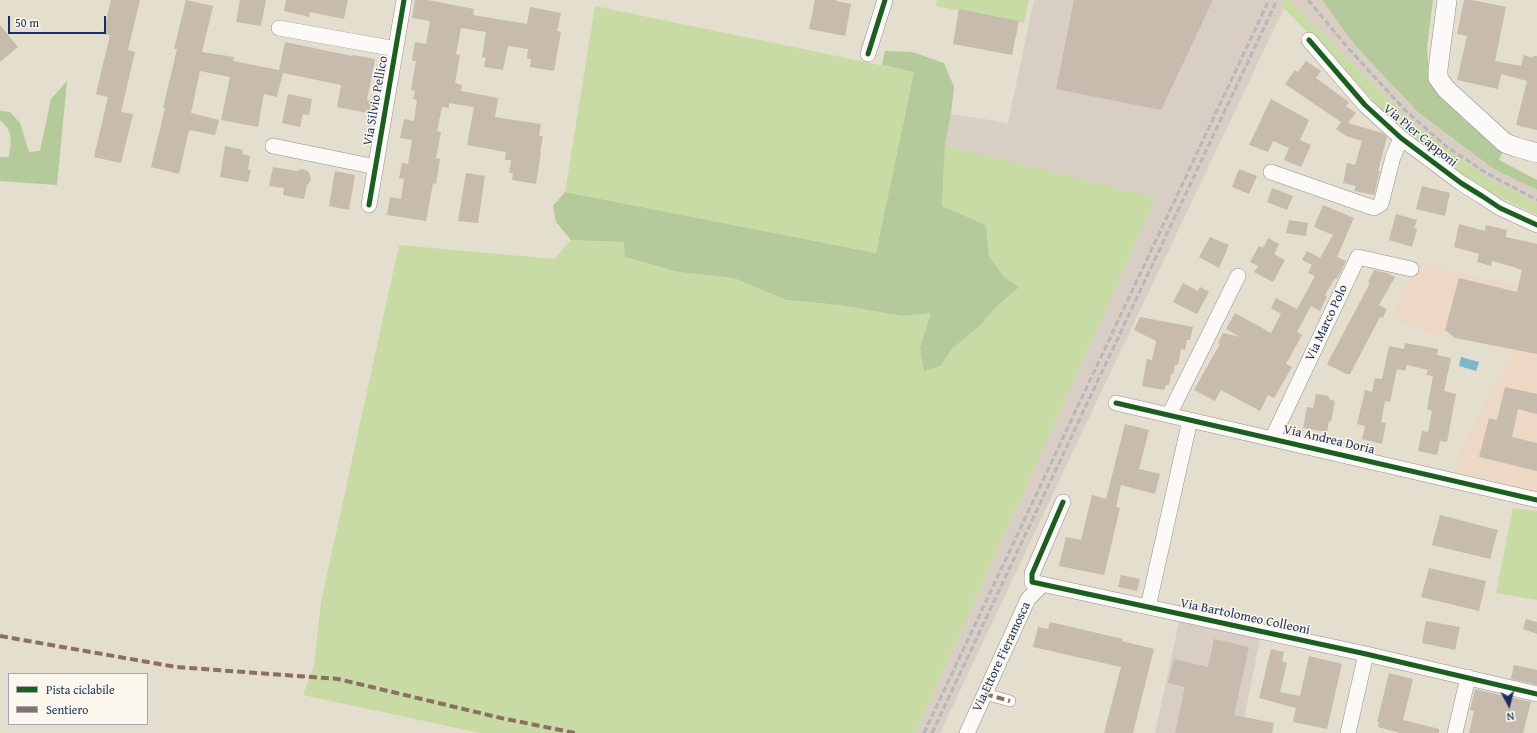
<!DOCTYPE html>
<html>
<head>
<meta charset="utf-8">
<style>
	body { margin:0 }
	#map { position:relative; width:1537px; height:733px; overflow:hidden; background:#e3decd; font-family:"Gentium Book Plus",serif }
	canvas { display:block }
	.legend { position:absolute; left:8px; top:673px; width:140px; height:52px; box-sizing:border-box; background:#fbf7ec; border:1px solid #a1a7b3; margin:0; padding:5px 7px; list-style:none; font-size:12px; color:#1b2f5e }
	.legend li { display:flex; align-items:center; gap:8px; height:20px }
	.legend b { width:20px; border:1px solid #a1a7b3 }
	.north { position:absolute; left:1489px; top:685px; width:40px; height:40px; -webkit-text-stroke:3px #fbf7ec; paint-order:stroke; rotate:173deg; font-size:11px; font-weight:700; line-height:16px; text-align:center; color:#1b2f5e }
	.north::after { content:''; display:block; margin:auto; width:14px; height:18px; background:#1b2f5e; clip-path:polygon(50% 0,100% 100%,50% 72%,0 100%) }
	.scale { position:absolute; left:8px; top:16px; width:98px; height:18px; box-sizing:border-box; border:2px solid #1b2f5e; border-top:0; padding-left:5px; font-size:12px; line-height:14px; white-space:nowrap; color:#1b2f5e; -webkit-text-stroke:3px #fbf7ec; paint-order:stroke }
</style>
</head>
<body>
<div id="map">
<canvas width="1537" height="733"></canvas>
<ul class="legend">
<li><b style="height:5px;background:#1b5e20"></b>Pista ciclabile</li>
<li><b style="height:5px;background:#8d6e63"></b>Sentiero</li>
</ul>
<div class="north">N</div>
<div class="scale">50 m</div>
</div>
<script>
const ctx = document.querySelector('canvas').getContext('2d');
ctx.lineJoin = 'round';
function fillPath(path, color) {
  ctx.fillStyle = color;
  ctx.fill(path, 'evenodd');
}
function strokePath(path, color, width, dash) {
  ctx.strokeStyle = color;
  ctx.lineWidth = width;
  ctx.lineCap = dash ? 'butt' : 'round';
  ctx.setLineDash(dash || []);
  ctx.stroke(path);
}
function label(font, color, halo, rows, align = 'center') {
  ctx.font = font + ' "Gentium Book Plus",serif';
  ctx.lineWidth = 3;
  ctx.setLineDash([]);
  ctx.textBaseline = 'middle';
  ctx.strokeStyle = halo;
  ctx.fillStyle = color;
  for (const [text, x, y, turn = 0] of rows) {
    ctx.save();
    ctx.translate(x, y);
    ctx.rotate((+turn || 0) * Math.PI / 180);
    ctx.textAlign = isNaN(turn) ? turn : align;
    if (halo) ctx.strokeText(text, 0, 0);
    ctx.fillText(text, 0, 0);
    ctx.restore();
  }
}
const built = new Path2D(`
	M1415,262L1537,291V491L1461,473L1454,464L1514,350L1455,337L1445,330L1435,336L1392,317Z`);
const industrial = new Path2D(`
	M1034,0H1284L1282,3L1284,8L1102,390L940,733H915L1156,198L945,145L951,114L1008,123Z
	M1289,0H1322L1354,44L1494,169L1537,190V204L1482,175L1408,119Z
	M1179,622L1260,639L1241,733H1155Z`);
const green = new Path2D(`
	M937,0H1029L1024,23L936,6Z
	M1284,0H1289L1408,119L1482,175L1537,204V215L1478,187L1394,122L1284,8L1282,3Z
	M595,6L914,72L876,253L565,192Z
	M945,145L1156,198L915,733H480L303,695L314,666L321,602L399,245L554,259L571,240L624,242L679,272L734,278L786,300L840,305L902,316L932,313L920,347L940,366L953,348L980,326L997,306L1004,277L989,256L986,225L942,206Z
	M1513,508L1537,511V600L1496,593Z`);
const forest = new Path2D(`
	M1322,0H1433L1427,47L1429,78L1464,120L1504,147L1499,160L1537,180V190L1494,169L1418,112L1354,44Z
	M885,51L912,52L944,63L954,87L951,114L945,145L942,206L986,225L989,256L1004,277L1019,287L997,306L980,326L953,348L940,366L924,371L920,347L931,313L902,316L840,305L786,300L734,278L679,272L625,257L624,242L571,240L556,222L553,206L565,192L876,253L914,72L882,65Z
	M67,81L57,185L0,181V157H9C11,141 14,132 0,120V111L10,112L20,123L29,152L40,151L51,99Z`);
const water = new Path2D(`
	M1461,357L1479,362L1476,371L1459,366Z`);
const building = new Path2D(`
	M111,0H140L128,50L135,52L121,112L133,114L121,163L94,157L108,97L96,94L110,35L103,34Z
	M186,0L213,6L202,52L234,57L233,61L279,70L285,42L352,56L353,55L375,59L367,100L376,101L373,114L337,107L341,85L283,73L277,97L264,94L258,127L221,120L230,77L200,71L191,113L219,120L215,135L189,130L179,174L151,167L165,108H163L177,49H174Z
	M240,0H266L261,26L236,22Z
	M286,0H348L344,19L310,12L309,17L284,11Z
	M415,0H428L474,9L473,15L527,24L530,7L561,13L557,31L561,32L554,71L530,67L531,59H527L528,49L508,46L503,70L484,67L486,58L482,57L486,32L461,28L456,54L460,55L455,83L462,85L461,91L498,98L495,117L541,124L539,136H543L540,153H541L536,184L512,180L513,173H509L511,160H505L506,152L467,145L474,107L449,103V108L442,107L437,131L441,132L436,158L440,159L436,184L433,183L426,221L387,215L390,197L401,199L404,179L399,178L402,163L408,164L412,140L400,138L404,119L414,121L417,100L413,99L415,91L411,90L416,61H412L415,42L426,44L430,21L412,18Z
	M815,0H837L836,1L851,4L845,36L809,29Z
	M1074,0H1213L1161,110L1056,89Z
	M1464,0H1472L1506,7L1495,61L1521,66L1524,55L1533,58V56H1537V130L1516,125L1527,81L1501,74L1498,89L1457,80L1467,36L1457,34Z
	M959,9L1019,21L1012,55L953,44Z
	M0,25L18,47L0,62Z
	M1306,61L1321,71L1316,78L1349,102L1346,106L1356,113L1348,123L1382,133L1387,137L1378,171H1380L1374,195L1354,191L1356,186L1343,183L1347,163L1355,165L1362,141L1346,136L1336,129L1341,122L1285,84L1295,70L1298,72Z
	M288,94L312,99L309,115L303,114L300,127L282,123Z
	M1271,99L1309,120L1300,140L1311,145L1301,167L1284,160L1289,148L1273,141L1268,152L1249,145Z
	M225,146L243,150L242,154L250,156L248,170H251L248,182L220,177Z
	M273,167L297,171L302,169L308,171L311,177L310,182L307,185L304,199L283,195L284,188L269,186Z
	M1239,169L1257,176L1249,194L1232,187Z
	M335,171L355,175L349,210L329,206Z
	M466,173L485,176L478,223L458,221Z
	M1422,186L1450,193L1445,216L1416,209Z
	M1272,188L1293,196L1287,210L1267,202Z
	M1323,205L1354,218L1337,257L1346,261L1337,279L1335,278L1325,295L1327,296L1320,311L1311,306L1297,332L1302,335L1286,364L1292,367L1274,398L1268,395L1260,411L1221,390L1215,401L1194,390L1220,344L1218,343L1223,333L1240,337L1226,329L1235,313L1271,333L1281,314L1271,308L1276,298L1297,309L1315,276L1308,273L1312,265L1302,260L1307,251L1320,258L1333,235L1314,227Z
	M1396,214L1417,220L1414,228L1417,229L1412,247L1389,240Z
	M1289,220L1308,223L1306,236L1286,233Z
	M1459,224L1485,231L1486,225L1507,230L1506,237L1537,244V354L1455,338L1445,330L1459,278L1517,292L1522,270L1517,269V268L1492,261L1491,266L1477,262L1479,254L1454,247Z
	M1210,237L1229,245L1219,268L1199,257Z
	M1268,238L1279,244L1274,254L1285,260L1273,282L1254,272L1258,266L1250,262L1259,246L1263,248Z
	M1374,270L1387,273L1395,277L1379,305L1387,309L1383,318L1380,317L1350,374H1346L1327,364L1370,283L1368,282Z
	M1183,283L1198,291L1200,287L1209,292L1197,314L1173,302Z
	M1140,317L1193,327L1190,340H1187L1185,350L1181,349L1178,365H1175L1173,374H1171L1169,385H1166L1164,390L1142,386L1147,359L1152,360L1156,341L1134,330Z
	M1405,343L1438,349L1437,355L1451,358L1444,391L1456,394L1447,442L1440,441L1437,455L1418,451L1422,431L1428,432L1432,411L1427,409L1433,376L1426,375L1428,370L1407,365L1405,371L1397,369L1390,402L1385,401L1381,422L1386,423L1382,444L1362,439L1365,426L1357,424L1365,390L1372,392L1375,378L1382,379L1389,346L1404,349Z
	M1505,387L1537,394V414L1518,409L1512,437L1537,443V471L1479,457L1489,418L1497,420Z
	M1316,394L1329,396V399L1335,401L1331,422L1329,421L1327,432L1303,428L1307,407L1313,408Z
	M1125,424L1149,430L1139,469L1160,474L1155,494L1121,485L1116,507L1120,508L1104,575L1059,566L1066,537L1081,540L1092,495L1106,499Z
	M1440,515L1498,530L1490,559L1432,545Z
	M1429,568L1486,581L1479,611L1421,597Z
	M1121,575L1140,579L1137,591L1118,587Z
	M1526,619L1537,622V634L1523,629Z
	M1426,621L1460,627L1455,650L1422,643Z
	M1050,622L1123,639L1122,641L1154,649L1133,733H1104L1121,667L1033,647L1038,627L1048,629Z
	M1214,639L1249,647L1234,715L1274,723L1272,733H1175L1185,687L1168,683L1174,659L1208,667Z
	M1271,649L1284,652L1282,661L1287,663L1280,692L1300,696L1309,656L1342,664L1327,729L1293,722L1296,708L1259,698Z
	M1514,665L1537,670V685L1511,679Z
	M1389,673L1413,679L1403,720L1439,729V733H1400L1378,727L1379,722H1377Z
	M1475,689L1531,702L1523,733H1469L1474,711L1470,710Z`);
const pedestrian = new Path2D(`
	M985,694L1010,701`);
const minor = new Path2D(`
	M279,28L396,49
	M1309,40L1365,105L1401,138L1461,183L1482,196L1500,208L1537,225
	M868,54L885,0
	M273,146L376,167
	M1271,172L1374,208L1381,204L1393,157L1401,138
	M369,205L404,0
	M1116,403L1537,500
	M1169,415L1238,276
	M1272,439L1358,257L1411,269
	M1063,502L1032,574V582L1366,654L1537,694
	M1148,607L1190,420
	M967,733L1028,599L1043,584
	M1348,733L1366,654
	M1455,733L1468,677`);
const tertiary = new Path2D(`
	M1447,0L1438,69V78L1446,89L1505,143L1516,147L1537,153`);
const rail = new Path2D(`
	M1308,0L1349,49L1405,110L1447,147L1488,174L1537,200
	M924,733L1269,0
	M932,733L1277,0`);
const quiet = new Path2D(`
	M0,636L176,667L338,679L501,718L575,733
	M985,694L1010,701`);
const cycleway = new Path2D(`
	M1309,40L1365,105L1401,138L1461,183L1482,196L1500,208L1537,225
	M868,54L885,0
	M369,205L404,0
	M1116,403L1537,500
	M1063,502L1032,574V582L1366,654L1537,694`);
const streetNames = [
	["Via Silvio Pellico",376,101,-80],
	["Via Pier Capponi",1420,136,39],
	["Via Marco Polo",1327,323,-65],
	["Via Andrea Doria",1329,440,13],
	["Via Bartolomeo Colleoni",1245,617,12],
	["Via Ettore Fieramosca",1002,657,-65]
];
fillPath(built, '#ecd8c5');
fillPath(industrial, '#d8cec3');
fillPath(green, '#c9dba4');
fillPath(forest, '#b4ca9a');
fillPath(water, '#79b8ca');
fillPath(building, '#c6bbad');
strokePath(pedestrian, '#8f908f', 12);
strokePath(minor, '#8f908f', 16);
strokePath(tertiary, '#8f908f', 20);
strokePath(pedestrian, '#fbfaf8', 11);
strokePath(minor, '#fbfaf8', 15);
strokePath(tertiary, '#fbfaf8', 19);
strokePath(rail, '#b5b7b9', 3, [6, 3]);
strokePath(quiet, '#8d6e63', 4, [8, 4]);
strokePath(cycleway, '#1b5e20', 5);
label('13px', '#1b2f5e', '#fbf7ec', streetNames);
</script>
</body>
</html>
